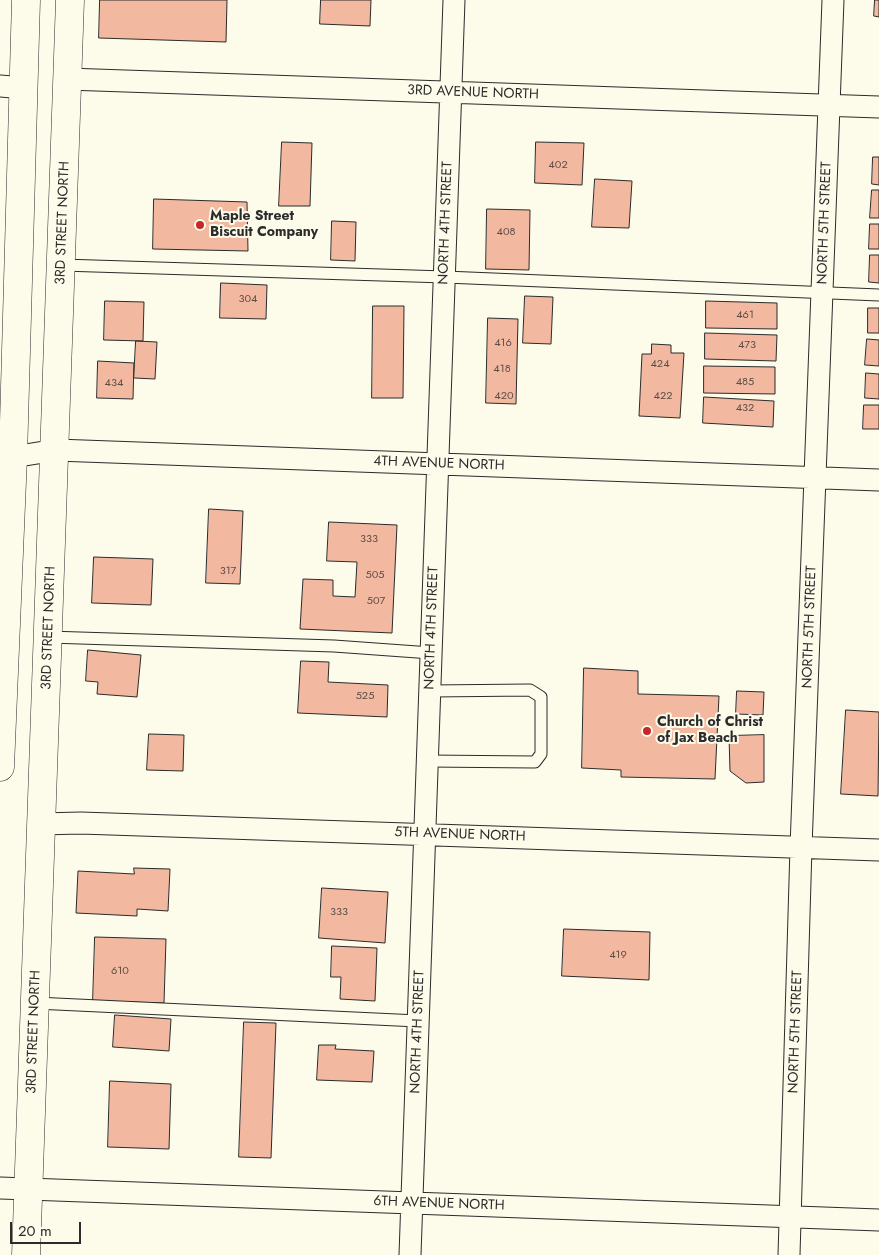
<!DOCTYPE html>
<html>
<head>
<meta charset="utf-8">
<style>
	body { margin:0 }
	#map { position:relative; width:879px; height:1255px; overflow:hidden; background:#fdfbea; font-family:Jost,sans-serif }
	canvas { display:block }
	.scale { position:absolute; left:10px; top:1222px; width:71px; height:22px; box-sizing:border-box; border:2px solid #2b2b2b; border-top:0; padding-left:6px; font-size:15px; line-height:18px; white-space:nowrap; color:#2b2b2b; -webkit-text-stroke:4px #fdfbea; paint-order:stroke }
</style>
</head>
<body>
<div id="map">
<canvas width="879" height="1255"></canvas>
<div class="scale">20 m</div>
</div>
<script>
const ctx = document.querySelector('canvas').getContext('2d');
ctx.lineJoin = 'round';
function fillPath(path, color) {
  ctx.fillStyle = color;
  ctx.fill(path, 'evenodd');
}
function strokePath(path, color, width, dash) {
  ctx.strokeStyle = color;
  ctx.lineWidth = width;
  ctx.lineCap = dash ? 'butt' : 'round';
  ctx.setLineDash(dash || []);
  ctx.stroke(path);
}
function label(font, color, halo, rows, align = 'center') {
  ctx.font = font + ' Jost,sans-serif';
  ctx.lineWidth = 4;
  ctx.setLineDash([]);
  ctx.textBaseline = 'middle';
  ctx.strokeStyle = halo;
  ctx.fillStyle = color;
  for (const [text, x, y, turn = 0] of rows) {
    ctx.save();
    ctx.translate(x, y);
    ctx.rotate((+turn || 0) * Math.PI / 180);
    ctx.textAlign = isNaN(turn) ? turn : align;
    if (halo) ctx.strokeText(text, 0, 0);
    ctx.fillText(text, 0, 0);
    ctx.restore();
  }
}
const building = new Path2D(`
	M100,0H227L226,42L99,38Z
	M321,0H371L370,26L320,24Z
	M875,0H879V17L874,16Z
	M282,142L312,143L310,206H279Z
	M536,142L584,143L582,185L535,183Z
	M873,157H879V185L872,184Z
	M595,179L632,181L629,228L592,227Z
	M872,190H879V218H870Z
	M154,199L247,202L248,251L153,249Z
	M487,209L530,210L529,270L486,269Z
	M332,221L356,222L355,261L331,260Z
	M870,224H879V249H869Z
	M870,255H879V283L869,282Z
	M221,283L267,285L266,319L220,318Z
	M525,296L553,297L551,344L523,343Z
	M105,301L144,302L143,341L104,340Z
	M706,301L777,303V329L706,328Z
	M373,306H404L403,398H372Z
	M868,308H879V333H868Z
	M488,318L518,319L516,404L486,403Z
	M705,333L777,335L776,361L705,359Z
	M867,339L879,340V366L865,365Z
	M136,341L157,342L155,379L134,378Z
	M652,344L671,345V353H684L680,418L639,416L642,354H651Z
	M98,361L134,363L133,399L97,398Z
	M704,366L775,367V394L704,393Z
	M866,373L879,374V399L865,398Z
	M704,397L774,401L773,427L703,423Z
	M864,405H879V429H863Z
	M209,509L243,511L240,584L206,583Z
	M329,522L397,525L392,633L300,629L303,579L333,580V596L355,597L357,562L327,561Z
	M94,557L153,559L151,605L92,603Z
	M88,650L141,655L137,697L97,694L98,682L86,681Z
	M301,661L329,662L328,682L388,685L387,717L298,713Z
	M584,668L638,671V694L719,696L715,779L621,777V770L582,768Z
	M737,691L764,692L763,715L736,714Z
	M846,710L879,712L878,796L841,794Z
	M149,734L184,735L183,771L147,770Z
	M764,735V782L746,783L730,771L729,736Z
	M134,868L170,869L168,911L137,909V916L76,913L78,871L134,874Z
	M322,888L388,892L385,943L319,938Z
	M564,929L650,932L649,980L562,976Z
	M95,937L166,939L164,1003L93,1001Z
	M332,946L377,948L375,1001L340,999L341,977H331Z
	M115,1015L171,1019L169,1051L113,1047Z
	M244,1022L276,1023L271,1158L239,1157Z
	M319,1045H336L335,1049L374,1051L372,1082L317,1080Z
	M110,1081L171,1084L169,1149L108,1147Z`);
const lane = new Path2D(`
	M62,265L445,277L879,295
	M48,637L334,646L431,653
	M427,761L535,762L541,754V697L530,690L430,691
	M35,1003L418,1021`);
const street = new Path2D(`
	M67,79L879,107
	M0,86L24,88
	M0,457H13L56,450L879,480
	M40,824L81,823L879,850
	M0,1188L879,1220
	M410,1255L454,0
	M789,1255L801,847L833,0`);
const primary = new Path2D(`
	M0,767L13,457L26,0
	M26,1255L70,0`);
const markers = [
	[200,225,5,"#c62828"],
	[647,731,5,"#c62828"]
];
const numberNames = [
	["402",558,165],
	["408",506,232],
	["304",248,299],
	["461",745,315],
	["416",503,343],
	["473",747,345],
	["424",660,364],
	["418",502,369],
	["485",745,382],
	["434",114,383],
	["420",504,396],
	["422",663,396],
	["432",745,408],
	["333",369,539],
	["317",228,571],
	["505",375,575],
	["507",376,601],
	["525",365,696],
	["333",339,912],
	["419",618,955],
	["610",120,971]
];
const streetNames = [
	["3RD AVENUE NORTH",473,93,2],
	["3RD STREET NORTH",63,223,-88],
	["NORTH 4TH STREET",446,223,-88],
	["NORTH 5TH STREET",825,223,-88],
	["4TH AVENUE NORTH",439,464,2],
	["NORTH 5TH STREET",810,627,-88],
	["3RD STREET NORTH",49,628,-88],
	["NORTH 4TH STREET",432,628,-88],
	["5TH AVENUE NORTH",460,835,2],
	["3RD STREET NORTH",34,1032,-88],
	["NORTH 4TH STREET",418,1032,-88],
	["NORTH 5TH STREET",796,1032,-88],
	["6TH AVENUE NORTH",439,1204,2]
];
const poiNames = [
	["Maple Street",210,217],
	["Biscuit Company",210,233],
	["Church of Christ",657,723],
	["of Jax Beach",657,739]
];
fillPath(building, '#f2b8a0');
strokePath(building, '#2b2b2b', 1);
strokePath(lane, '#2b2b2b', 13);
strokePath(street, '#2b2b2b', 23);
strokePath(primary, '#2b2b2b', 29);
strokePath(lane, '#fdfbea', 11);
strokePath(street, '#fdfbea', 21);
strokePath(primary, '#fdfbea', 28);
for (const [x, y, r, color] of markers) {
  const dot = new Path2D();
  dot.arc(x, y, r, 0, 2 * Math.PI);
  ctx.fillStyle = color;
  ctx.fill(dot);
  strokePath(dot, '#fdfbea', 2);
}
label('11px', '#5d4e48', null, numberNames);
label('14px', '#2b2b2b', '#fdfbea', streetNames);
label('bold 14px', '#2b2b2b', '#fdfbea', poiNames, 'left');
</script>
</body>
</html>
